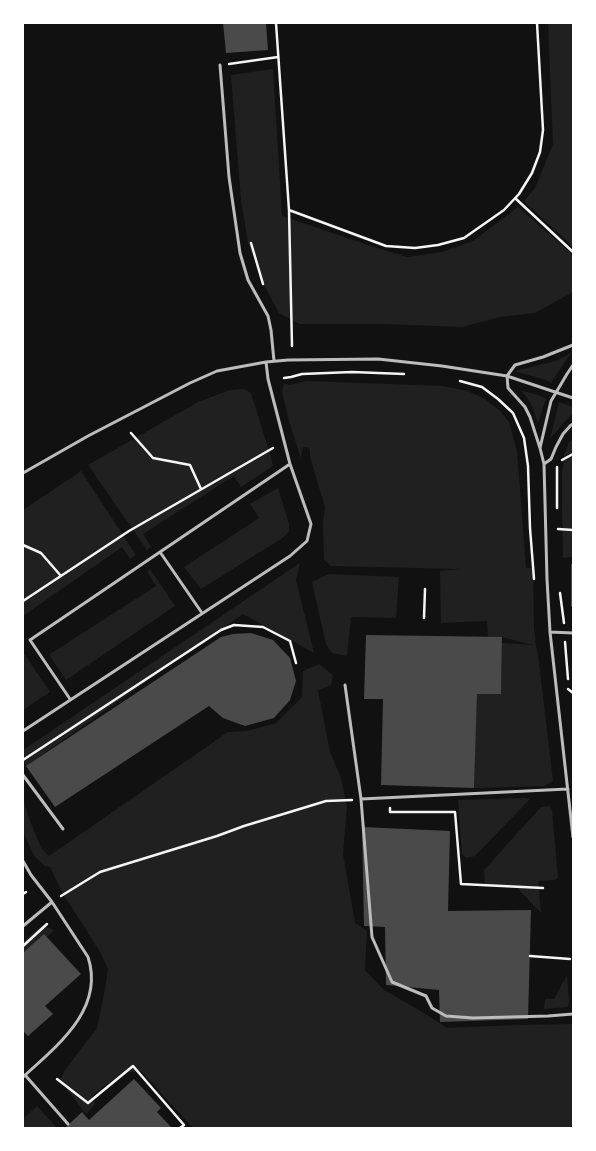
<!DOCTYPE html>
<html>
<head>
<meta charset="utf-8">
<style>
	body { margin:0 }
	#map { position:relative; width:596px; height:1151px; overflow:hidden; background:#111; font-family:Overpass,sans-serif }
	canvas { display:block }
	.frame { position:absolute; inset:0; border:24px solid #fff; pointer-events:none }
</style>
</head>
<body>
<div id="map">
<canvas width="596" height="1151"></canvas>
<div class="frame"></div>
</div>
<script>
const ctx = document.querySelector('canvas').getContext('2d');
ctx.lineJoin = 'round';
function fillPath(path, color) {
  ctx.fillStyle = color;
  ctx.fill(path, 'evenodd');
}
function strokePath(path, color, width, dash) {
  ctx.strokeStyle = color;
  ctx.lineWidth = width;
  ctx.lineCap = dash ? 'butt' : 'round';
  ctx.setLineDash(dash || []);
  ctx.stroke(path);
}
const green = new Path2D(`
	M548,23H573V247L524,201L535,188L553,144Z
	M273,69L282,216L374,247L407,257L442,252L473,241L518,207L573,255V292L535,313L500,317L462,327L386,324H299L279,313L263,283L248,243L241,200L231,75Z
	M571,353L551,383L546,380L514,371L556,361Z
	M307,381L443,386L468,391L485,399L500,411L509,422L517,451L526,568H533L534,628L536,646L538,654L553,781L544,786L474,788L477,694H501L502,643L532,645L502,637L488,638L487,621L441,623L440,571L460,569L331,566L324,560L323,523L325,507L310,457V450L308,447H303L301,458L289,421L282,391L284,383L289,385Z
	M244,389L251,393L271,457L273,466L241,487L234,476L143,534L151,547L147,550L88,465L198,402L230,390Z
	M520,390L538,395L546,399L538,423C534,409 531,401 520,390Z
	M559,402L573,407V414L567,419L550,439Z
	M573,439V557L563,558L562,507V475L564,455L569,442Z
	M81,471L136,555L130,559L122,547L23,616V510Z
	M278,488L289,524V531L284,537L201,589L184,567L259,518L250,504Z
	M300,563L296,580L314,653L243,614L26,766L23,759V750Z
	M150,569L175,606L66,680L51,658L50,654L156,586L147,572Z
	M329,574L399,577L396,618L351,617L347,656L332,653L326,644L312,582Z
	M23,652L50,692L23,710Z
	M319,664L333,675L331,685L318,690L330,752L341,778L347,807L343,854L355,923L367,931L365,970L384,990L419,1010L447,1028L516,1025L573,1024V1128H193L141,1071L122,1073L92,1096L95,1104L86,1114L60,1080L65,1070L97,1028L105,989L108,969L100,952L71,906L65,898L50,867L45,866L35,857L23,832V798L29,818L41,848L49,856L228,732L247,731L276,723L302,697L303,671Z
	M524,798L530,799L475,856L466,858L462,854L458,800Z
	M550,806L552,810L558,878L555,880L538,881L541,913L515,886L485,887L484,870L541,807Z
	M42,925L54,930L47,937L23,953V942Z
	M567,975L569,1001L568,1007L544,1009L545,999H554Z
	M37,1106L57,1128H23V1119Z`);
const building = new Path2D(`
	M223,23H266L268,50L226,53Z
	M571,564H573V606L571,607Z
	M251,633L273,640L290,658L296,681L290,700L274,718L245,726L223,718L209,706L55,807L26,766L221,637L233,634Z
	M366,635L502,637L501,694H477L474,788L381,785L383,699H364Z
	M362,827L450,831L448,911L531,910L528,1019L440,1022L439,990L386,985L385,927L364,926Z
	M44,934L81,974L45,1006L53,1014L28,1036L23,1031V953Z
	M134,1079L161,1108L157,1112L171,1127L170,1128H65L82,1112L89,1120Z`);
const path = new Path2D(`
	M276,23L289,210L292,346
	M229,64L278,57
	M515,198L573,252
	M289,210L386,246L415,248L438,245L464,238L504,210L519,194L532,173L540,152L543,130L537,23
	M251,243L263,284
	M284,378L291,377L302,374L352,372L404,374
	M460,381L482,387L498,399L513,413L524,438L528,466L530,528L534,579
	M131,433L153,458L190,465L201,489
	M562,460L573,454
	M557,467V508
	M558,529L573,530
	M23,545L41,553L61,576
	M560,593L564,623
	M23,601L129,531L273,448
	M424,618L425,589
	M565,642L568,679
	M568,689L573,693
	M23,760L221,630L234,625L263,627L290,641L296,663
	M390,808V812H455L461,884L543,888
	M23,894L26,892
	M61,896L100,872L217,836L244,826L326,801L352,800
	M23,946L47,924
	M530,956L570,959
	M57,1079L88,1103L133,1066L184,1125L180,1128`);
const service = new Path2D(`
	M220,65L229,177L240,253L248,280L268,316L271,330L274,361
	M573,365L567,374L551,401L540,448L544,464L547,579L550,632L573,837
	M540,448L530,417L525,407L508,388L507,376L515,365L543,357L573,345
	M544,464L551,459L556,447L563,434L571,425L573,424
	M23,473L88,436L190,383L217,371L266,362L288,360L378,359L442,366L507,376L573,398
	M160,552L202,613
	M550,632L573,633
	M345,685L361,799L372,937L392,982L426,996L432,1008L446,1016L473,1018L548,1016L573,1014
	M70,699L30,640L290,464
	M23,731L290,556L307,541L311,524L290,464L268,379L266,362
	M23,775L63,829
	M361,799L568,789
	M23,861L31,875L52,902L88,957C105,1009 57,1046 23,1077
	M23,926L52,902
	M25,1075L68,1124`);
fillPath(green, '#202020');
fillPath(building, '#4a4a4a');
strokePath(path, '#f5f5f5', 2.5);
strokePath(service, '#bcbcbc', 3);
</script>
</body>
</html>
